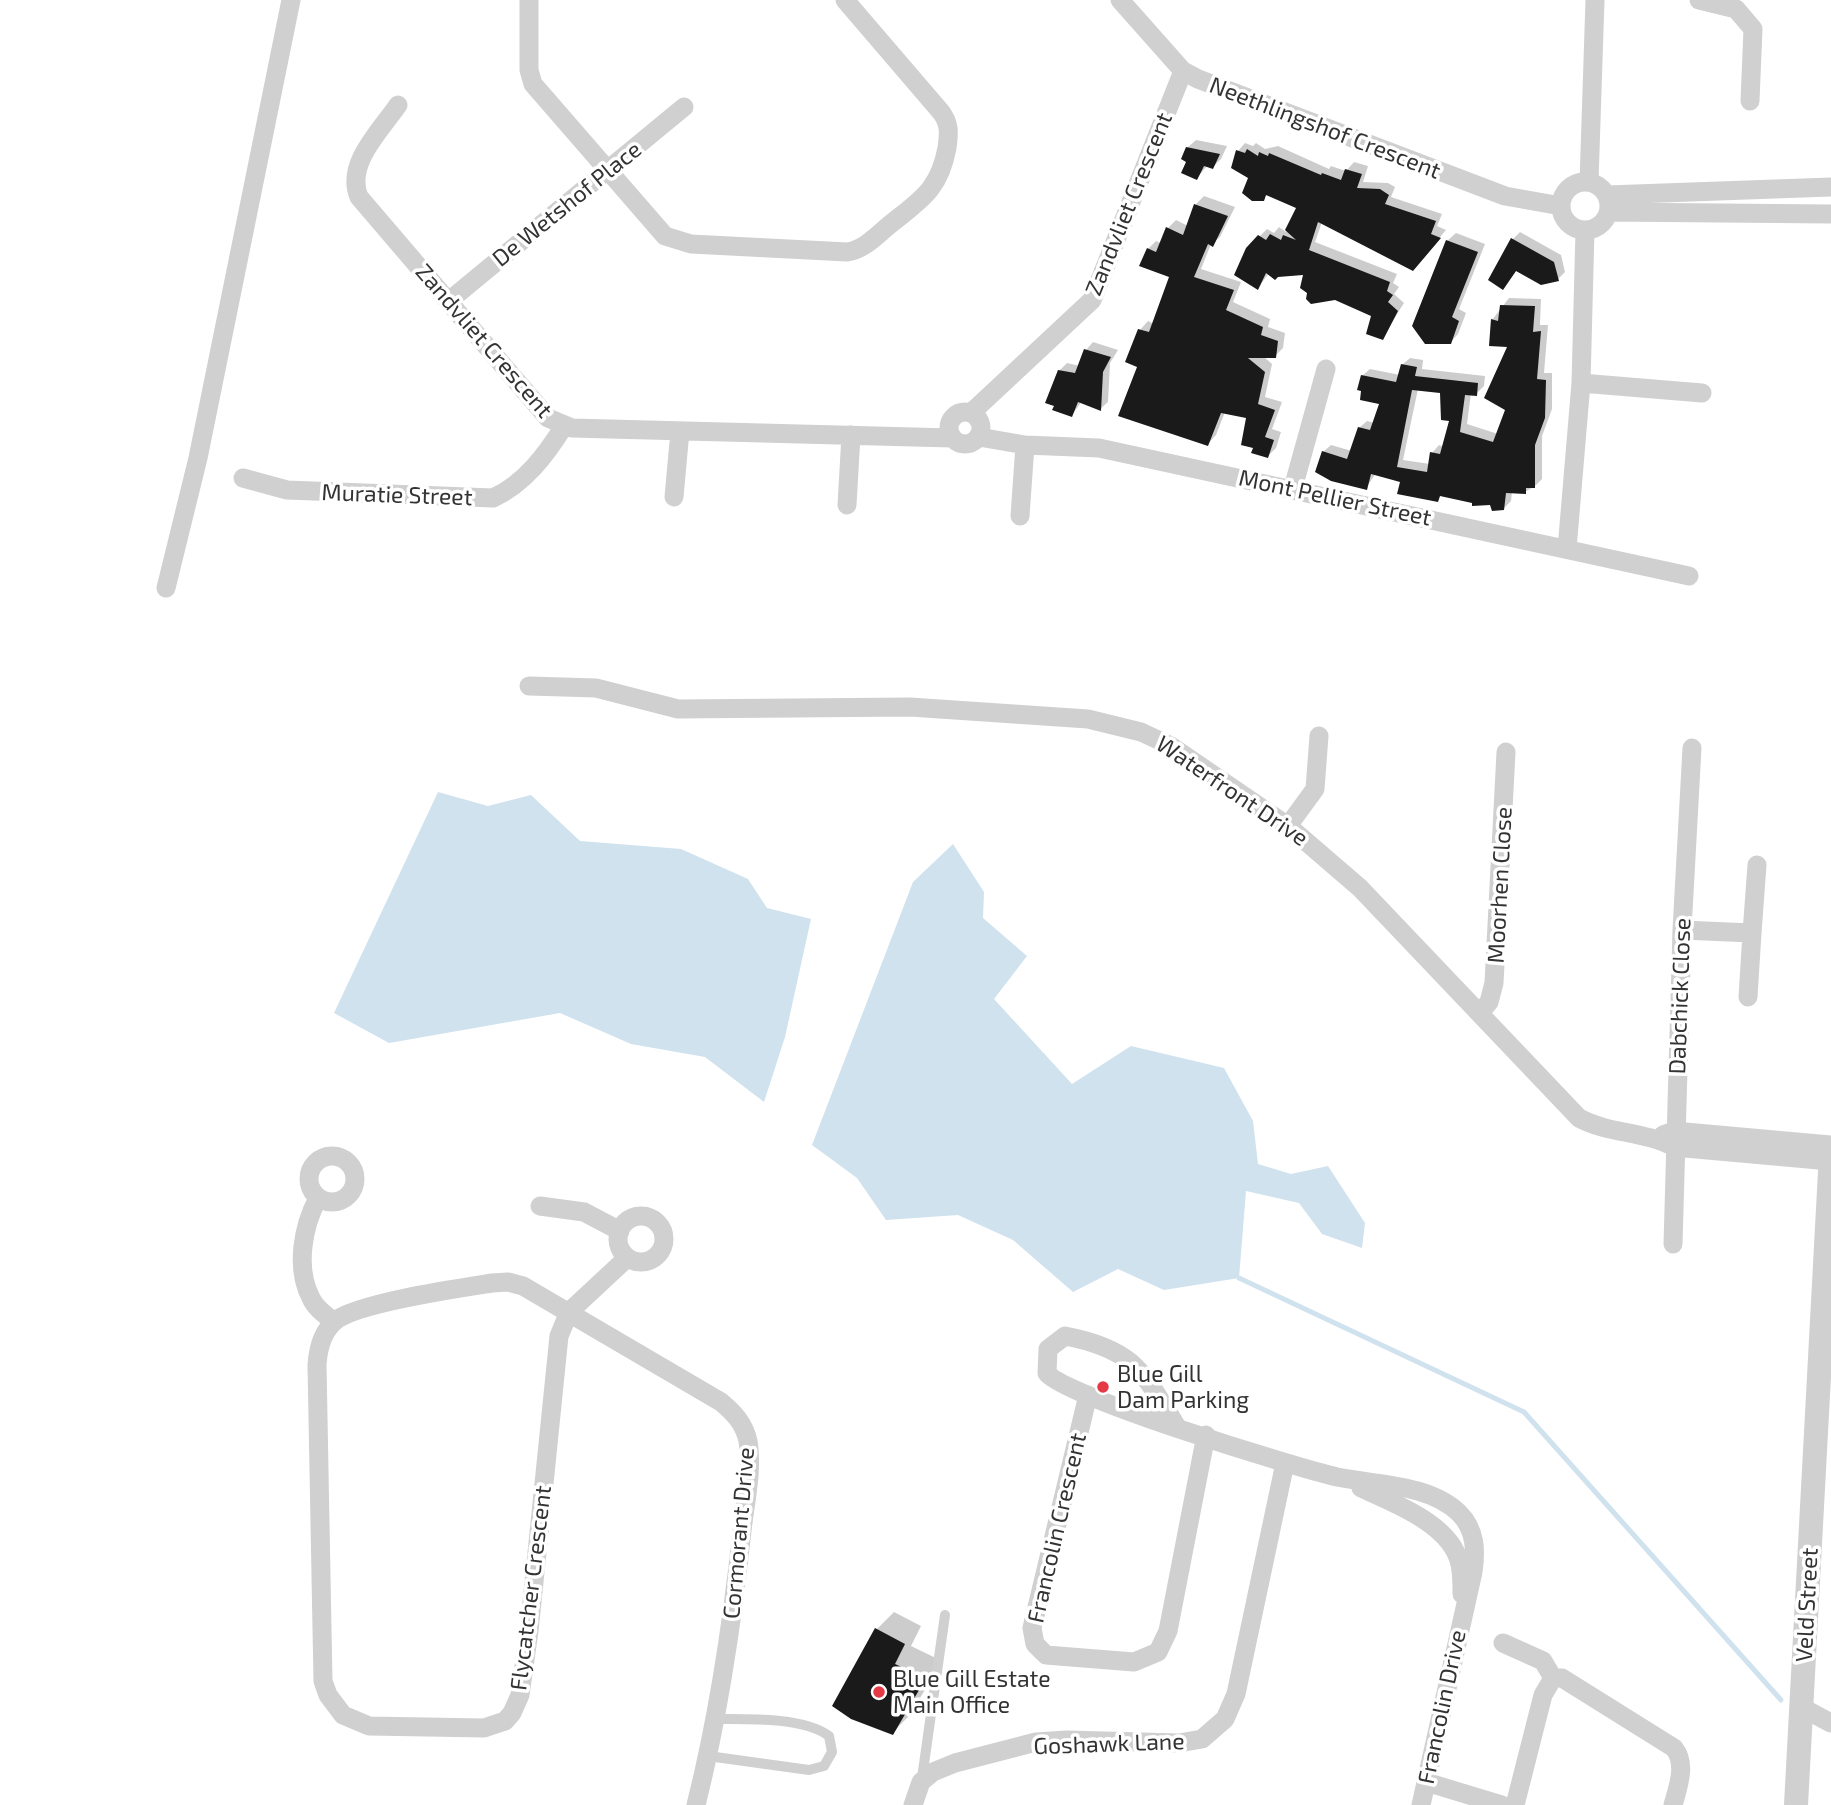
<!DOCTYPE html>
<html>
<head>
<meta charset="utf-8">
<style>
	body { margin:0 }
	canvas { display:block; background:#fff }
</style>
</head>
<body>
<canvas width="1831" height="1805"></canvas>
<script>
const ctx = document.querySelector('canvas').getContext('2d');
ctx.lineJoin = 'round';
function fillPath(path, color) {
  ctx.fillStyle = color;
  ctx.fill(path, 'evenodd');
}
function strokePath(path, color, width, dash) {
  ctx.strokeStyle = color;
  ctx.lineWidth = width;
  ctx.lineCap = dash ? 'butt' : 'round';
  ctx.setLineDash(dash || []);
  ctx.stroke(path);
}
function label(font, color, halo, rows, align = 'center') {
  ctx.font = font + ' "Exo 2",sans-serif';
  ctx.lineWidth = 7;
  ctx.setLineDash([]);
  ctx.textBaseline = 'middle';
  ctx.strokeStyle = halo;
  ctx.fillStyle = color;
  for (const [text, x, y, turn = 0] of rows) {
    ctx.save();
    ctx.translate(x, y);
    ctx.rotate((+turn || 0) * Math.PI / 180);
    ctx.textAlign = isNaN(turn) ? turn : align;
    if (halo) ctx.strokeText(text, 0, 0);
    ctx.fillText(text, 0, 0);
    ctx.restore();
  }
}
const water = new Path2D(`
	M438,792L488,806L531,795L580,841L681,849L748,879L767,908L811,919L785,1037L764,1102L705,1057L631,1044L560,1013L389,1043L334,1013Z
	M953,844L984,892L983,918L1027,956L994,999L1072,1084L1131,1046L1224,1068L1253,1121L1258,1164L1291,1174L1328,1166L1365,1223L1362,1248L1322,1234L1299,1203L1246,1191L1239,1278L1164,1290L1118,1269L1073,1292L1013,1240L958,1215L886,1220L857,1178L812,1145L913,882Z`);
const shadow = new Path2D(`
	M1196,140L1227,146L1221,159L1213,167L1207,166L1197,178L1188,161L1187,148Z
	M1245,143L1253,146L1256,143L1265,149L1278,146L1329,169L1331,166L1346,171L1354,162L1368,166L1363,182L1388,183L1395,187L1391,197L1442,214L1437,226L1446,230L1420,261L1322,222L1315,242L1397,274L1393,283L1399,287L1394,294L1404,303L1382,338L1374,315L1305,274L1269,273L1258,288L1259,237L1267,229L1274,233L1279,227L1286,232L1299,208L1268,194L1263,199L1238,151Z
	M1204,196L1235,207L1220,237L1211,244L1201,269L1241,282L1233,302L1270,319L1268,327L1285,333L1283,348L1275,356H1263L1272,364L1265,397L1282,402L1272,429L1281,432L1276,448L1268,456L1248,417L1225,412L1216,435L1208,444L1139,366L1140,330L1148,321L1154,324L1172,276L1148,249L1156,241L1161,243L1168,228L1176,220L1188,226L1196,204Z
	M1520,232L1561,255L1565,272L1558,279L1517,270L1503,287L1513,239Z
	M1456,233L1485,244L1459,309L1466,313L1458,334L1450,343L1447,241Z
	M1509,298L1541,299L1540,325H1548L1544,373H1552V409L1542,436V479L1535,486L1525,492H1512L1511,501L1504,508L1442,494L1437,500L1402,481L1376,473L1366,488L1323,452L1331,445L1352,451L1359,428L1367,421L1375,423L1381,402L1362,376L1370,369L1400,375L1402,365L1410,358L1423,360L1422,369L1485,376L1484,386L1476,394L1471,393L1467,424L1498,434L1507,409L1510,345L1492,320ZM1418,389L1442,391L1451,420L1444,447L1439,445L1432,453L1430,464L1403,460Z
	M1093,342L1118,350L1110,363L1108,402L1100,409L1082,401L1072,415L1059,371L1067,363L1080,366L1086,350Z
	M894,1612L921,1626L911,1646L942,1661L910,1715L892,1733L877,1629Z`);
const stream = new Path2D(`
	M1239,1278L1524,1412L1781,1700`);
const building = new Path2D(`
	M1186,147L1220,154L1213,169L1204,166L1197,180L1181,173L1186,162L1181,159Z
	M1247,149L1258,156L1259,152L1268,156L1269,153L1321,175L1322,173L1341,180L1345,169L1362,174L1357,188L1380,189L1389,195L1385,204L1436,221L1431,234L1441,238L1413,271L1318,222L1309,250L1390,282L1387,291L1393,295L1388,302L1398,311L1383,340L1366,334L1371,316L1335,300L1311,304L1306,299L1307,293L1300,288L1303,275L1278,277L1275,280L1266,273L1258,290L1234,275L1246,248L1258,235L1266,240L1270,234L1281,240L1283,235L1296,240L1285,230L1296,208L1266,195L1264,201H1252L1242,193L1248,178L1231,168L1236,150L1245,153Z
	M1194,204L1228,216L1213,247L1208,244L1194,277L1234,290L1226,310L1263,327L1261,335L1278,341L1276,358H1248L1265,372L1258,404L1275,410L1265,437L1274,440L1268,458L1251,453L1253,448L1241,445L1246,418L1221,413L1208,446L1118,416L1137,367L1125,362L1138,329L1149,332L1169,277L1139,266L1147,248L1156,252L1166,227L1183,235Z
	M1511,238L1554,262L1559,281L1541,285L1516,271L1503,290L1488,280Z
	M1446,240L1478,252L1452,317L1459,321L1451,344H1425L1412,326Z
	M1500,305L1535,306L1533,332L1541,331L1537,379L1546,380L1545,418L1535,445V488H1526V494L1506,493L1504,510L1492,511L1490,505L1472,506V503L1440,496L1438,502L1397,494L1400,482L1371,474L1367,490L1331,481L1315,472L1322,451L1347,459L1358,427L1370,430L1379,404L1360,400L1361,391L1357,390L1361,375L1396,382L1401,364L1417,367L1415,376L1478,383L1477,396L1465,395L1460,432L1493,442L1505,410L1484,398L1507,347L1489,346L1491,319L1498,321ZM1412,390L1440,393L1441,420L1449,421L1440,454L1430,452L1427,472L1397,467Z
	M1084,349L1111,357L1103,372L1101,411L1078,402L1072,417L1052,410L1054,406L1045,403L1058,370L1075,373Z
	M875,1628L905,1644L895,1664L926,1678L893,1735L851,1719L832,1706Z`);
const service = new Path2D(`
	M708,1756L809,1770L824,1766L832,1752L829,1736C804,1717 747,1719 716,1719
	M922,1778L945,1615`);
const minor = new Path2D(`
	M529,0V70L533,84L665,236L691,244L847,252C863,250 875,237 887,227C920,200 939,191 947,148C949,133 950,124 941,112L845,0
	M1120,0L1183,71L1198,79L1505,196L1561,206
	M1699,0L1736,9L1753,29L1750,101
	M398,105C381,130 345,164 359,197L548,418L572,428L952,438
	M1589,182L1595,0
	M1561 206a24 24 0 1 1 48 0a24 24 0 1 1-48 0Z
	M1607,195L1831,187
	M1608,212L1831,214
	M450,300L684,107
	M1581,383L1702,393
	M949 428a16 16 0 1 1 32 0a16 16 0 1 1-32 0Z
	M971,413L1092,300L1183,71
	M979,437L1025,445L1099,448L1689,576
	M243,478L287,490L493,498C524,484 546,455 564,426
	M1293,488L1326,369
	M674,497L680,431
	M847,505L851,435
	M1020,516L1025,445
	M1567,549L1581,383L1585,230
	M166,588L198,458L291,0
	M529,686L596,688L678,709L910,707L1088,719L1141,732L1171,746L1288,826L1360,888L1579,1118C1609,1134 1644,1131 1674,1147L1830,1161
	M1288,826L1315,789L1319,736
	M1682,930L1752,933L1757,865
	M1748,997L1752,933
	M1480,1013L1489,1002L1494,983L1506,752
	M1663,1135L1674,1131L1831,1145
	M309 1179a23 23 0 1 1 46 0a23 23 0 1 1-46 0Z
	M318,1198C303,1226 295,1268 311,1298C315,1308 326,1315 334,1322
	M540,1206L584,1212L620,1231
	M618 1239a23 23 0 1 1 46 0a23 23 0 1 1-46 0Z
	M1673,1244L1682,930L1692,748
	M627,1258L569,1312L559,1336L529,1631L520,1695L512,1713L505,1721L484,1728L369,1726L343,1715L328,1695L323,1681L317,1365C318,1349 322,1332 335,1321C356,1303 460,1288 492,1283L508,1282L523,1286L721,1402C734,1413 744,1423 748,1441C753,1469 745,1503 742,1531C732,1624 719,1714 696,1805
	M1088,1395L1032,1628L1035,1644L1046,1655L1134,1662L1158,1652L1168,1631L1206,1435
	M1177,1427C1143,1372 1134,1349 1065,1336L1048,1349L1047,1373C1063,1396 1297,1468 1337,1477C1376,1485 1429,1484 1459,1513C1476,1530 1476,1551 1473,1572L1421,1805
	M1361,1488C1391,1502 1439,1520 1455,1551C1462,1563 1462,1579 1462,1594
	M1503,1643L1543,1661L1553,1678
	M1801,1707L1831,1723
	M1426,1782L1502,1805
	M913,1805L921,1782L933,1772L955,1763L1036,1742L1067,1740L1179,1743L1202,1739L1225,1719L1236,1694L1285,1463
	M1515,1805L1543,1695L1553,1678H1562L1674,1748C1687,1764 1678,1787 1673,1805`);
const tertiary = new Path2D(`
	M1796,1805L1831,1153`);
const markers = [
	[1103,1387,7,"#e63946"],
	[879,1692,7,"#e63946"]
];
const streetNames = [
	["Neethlingshof Crescent",1325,128,21],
	["De Wetshof Place",567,204,-39],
	["Zandvliet Crescent",1129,204,-68],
	["Zandvliet Crescent",484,341,49],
	["Muratie Street",397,495,2],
	["Mont Pellier Street",1335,498,12],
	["Waterfront Drive",1232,791,34],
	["Moorhen Close",1500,885,-87],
	["Dabchick Close",1680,996,-88],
	["Francolin Crescent",1057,1528,-77],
	["Cormorant Drive",739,1533,-85],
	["Flycatcher Crescent",531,1588,-83],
	["Veld Street",1807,1605,-87],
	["Francolin Drive",1442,1707,-78],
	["Goshawk Lane",1109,1744,-2]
];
const poiNames = [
	["Blue Gill",1117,1374],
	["Dam Parking",1117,1400],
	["Blue Gill Estate",893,1679],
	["Main Office",893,1705]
];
fillPath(water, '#cfe2ee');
fillPath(shadow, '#0003');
strokePath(stream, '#cfe2ee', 5);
fillPath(building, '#1a1a1a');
strokePath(service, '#d0d0d0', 10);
strokePath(minor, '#d0d0d0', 19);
strokePath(tertiary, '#d0d0d0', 24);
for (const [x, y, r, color] of markers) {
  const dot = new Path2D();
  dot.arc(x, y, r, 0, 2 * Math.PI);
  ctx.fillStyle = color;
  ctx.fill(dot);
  strokePath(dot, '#fff', 2.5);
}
label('23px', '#333', '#fff', streetNames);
label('23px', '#333', '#fff', poiNames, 'left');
</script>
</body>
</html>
